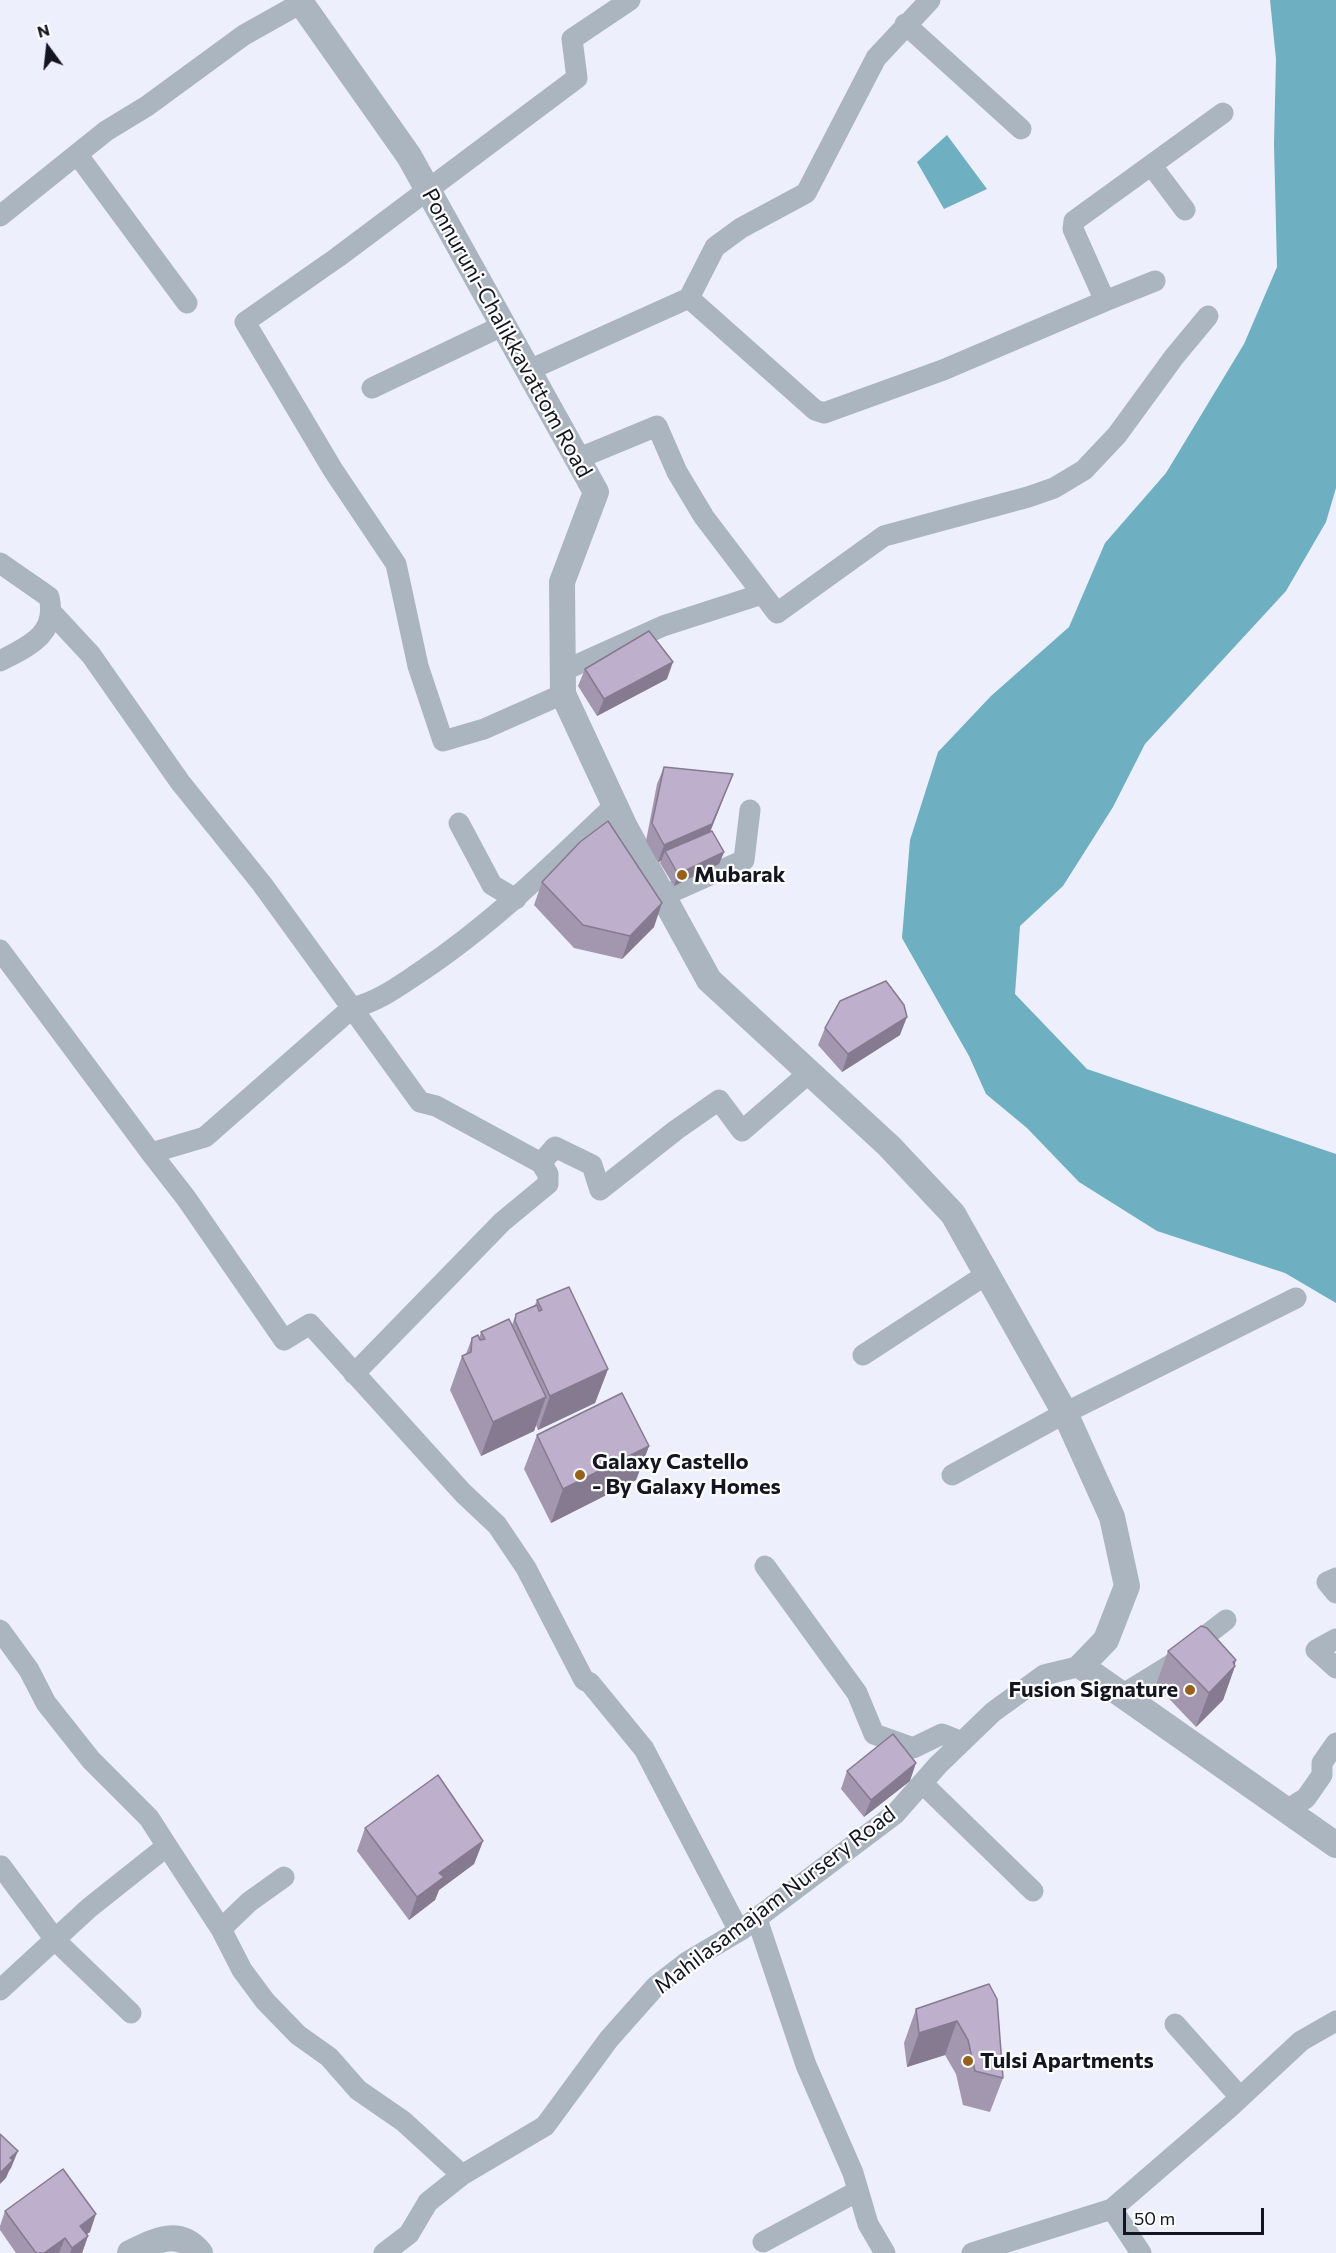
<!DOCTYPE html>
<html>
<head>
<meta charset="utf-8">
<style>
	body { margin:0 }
	#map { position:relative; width:1336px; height:2253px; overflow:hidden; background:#edeffc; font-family:Commissioner,sans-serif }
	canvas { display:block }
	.north { position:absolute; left:18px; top:18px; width:60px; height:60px; -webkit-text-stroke:4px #fdfdfd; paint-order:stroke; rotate:345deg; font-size:16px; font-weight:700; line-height:24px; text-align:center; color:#141520 }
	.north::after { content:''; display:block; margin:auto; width:21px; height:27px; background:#141520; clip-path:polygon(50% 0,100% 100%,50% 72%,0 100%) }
	.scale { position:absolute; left:1123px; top:2208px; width:141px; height:27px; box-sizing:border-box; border:3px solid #141520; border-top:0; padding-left:8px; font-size:18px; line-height:21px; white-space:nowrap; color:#141520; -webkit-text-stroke:4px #fdfdfd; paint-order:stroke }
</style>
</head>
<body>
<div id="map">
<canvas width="1336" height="2253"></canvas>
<div class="north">N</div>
<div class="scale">50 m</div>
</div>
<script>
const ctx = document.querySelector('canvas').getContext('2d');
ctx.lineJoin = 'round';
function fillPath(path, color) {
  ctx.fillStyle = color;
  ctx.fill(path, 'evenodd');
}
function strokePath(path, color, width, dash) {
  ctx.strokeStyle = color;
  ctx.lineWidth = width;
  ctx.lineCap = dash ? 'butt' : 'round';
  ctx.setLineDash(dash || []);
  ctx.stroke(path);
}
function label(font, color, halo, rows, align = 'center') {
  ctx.font = font + ' Commissioner,sans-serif';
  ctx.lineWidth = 4.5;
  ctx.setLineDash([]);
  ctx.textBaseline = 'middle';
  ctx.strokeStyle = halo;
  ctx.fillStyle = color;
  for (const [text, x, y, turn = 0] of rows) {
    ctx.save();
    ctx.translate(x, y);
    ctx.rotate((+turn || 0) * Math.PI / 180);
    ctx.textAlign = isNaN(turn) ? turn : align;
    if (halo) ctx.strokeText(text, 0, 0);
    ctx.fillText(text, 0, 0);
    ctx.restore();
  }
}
const water = new Path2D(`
	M1270,0H1336V488L1326,522L1286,591L1145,744L1113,807L1063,886L1020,926L1015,994L1087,1069L1336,1154V1303L1285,1273L1157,1231L1079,1182L1027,1128L986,1094L969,1056L902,938L910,840L938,752L991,696L1069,627L1105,543L1166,473L1244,344L1277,267L1274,144L1276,59Z
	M947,135L987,189L944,209L917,162Z`);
const minor = new Path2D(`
	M905,24L1021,129
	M77,154L187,303
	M1152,166L1185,210
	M0,216L106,131L147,106L244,35L301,3
	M689,298L815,410L824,413L943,370L1105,301L1073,229L1074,221L1223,113
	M1105,301L1155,281
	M527,371L689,298L715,247L741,228L806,193L876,58L930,0
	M372,388L502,326
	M577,459L657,426L677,472L704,517L777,613L884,536L1028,497L1054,488L1084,470L1117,435L1174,357L1208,316
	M0,563L49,597C58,634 29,646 0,661
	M53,614L91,655L180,782L262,884L352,1008C379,1001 396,988 420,972C492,924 552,865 615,805
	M563,671L663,626L762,594
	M563,694L484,729L443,741L418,666L396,564L333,470L245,322L338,257L577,78L572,39L630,0
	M459,823L492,885L516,899
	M663,896L744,860L750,810
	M0,950L151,1153
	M541,1163L555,1147L592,1165L600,1190L676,1130L719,1100L742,1131L810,1072
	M863,1355L987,1274
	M354,1374L502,1222L548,1184V1174L541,1163L436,1106L420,1102L352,1008L205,1137L151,1153L186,1198L284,1340L310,1324L463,1493L497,1525L526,1568L584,1680L590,1683L644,1749L739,1931
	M952,1475L1065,1413L1296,1298
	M765,1566L857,1693L874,1734L913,1748L942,1734L962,1742
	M1336,1578L1327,1582L1336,1593
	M0,1630L29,1670L46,1703L91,1760L149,1818L167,1846
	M1336,1639L1316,1650L1336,1668
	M1122,1695L1190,1653L1204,1637L1226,1620
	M922,1783L1033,1891
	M1287,1810L1306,1798L1322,1775V1763L1336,1743
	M1,1866L56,1941L131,2013
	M757,1919L806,2065L853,2173L868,2224L885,2253
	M221,1929L242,1970L265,2001L298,2035L329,2057L358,2090L403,2121L462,2175
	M0,1990L89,1908L167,1846L221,1929L249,1902L284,1877
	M1175,2024L1240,2097
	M1112,2209L1141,2253
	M763,2242L858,2191
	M384,2253L409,2234L428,2202L462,2175L545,2126L609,2039L656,1986L687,1962L741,1930L895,1814L938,1765L993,1712L1044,1675L1081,1666
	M972,2253L1112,2209L1229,2108L1301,2041L1336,2021`);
const tertiary = new Path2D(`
	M299,0L409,156L596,492L562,582L563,694L625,827L709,980L889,1146L953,1214L1065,1413L1112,1517L1127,1586L1106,1640L1081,1666L1336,1845
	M130,2253C154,2241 179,2227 200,2253`);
const wall = new Path2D(`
	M585,669L667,679L597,716L578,686Z
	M664,767L733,774L710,832L724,852L719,864L674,886L660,863L661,861L658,862L646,841L657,784Z
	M542,882L654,927L622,959L574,948L534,905Z
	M825,1028L900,1035L842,1072L818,1045Z
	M537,1300L608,1369L595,1403L538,1430L536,1425L534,1431L481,1456L450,1390L462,1356L466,1354L472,1338H479L481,1332L512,1325L516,1314L535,1305Z
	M537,1435L649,1446L636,1480L551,1523L524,1469Z
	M1168,1651L1235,1665V1666L1223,1700L1196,1727L1156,1685Z
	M847,1771L910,1781L864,1817L841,1789Z
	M365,1828L483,1841L474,1864L439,1890L435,1900L409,1920L357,1851Z
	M989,1984L1003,2078L990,2112L963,2105L956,2074L945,2055L907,2067L904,2043L916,2009Z
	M5,2211L90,2232L86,2234L88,2236L82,2253H16L0,2230V2226Z`);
const shadedWall = new Path2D(`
	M673,662L667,679L597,716L604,699Z
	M733,774L706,842L665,851L661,861L658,862L664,845Z
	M724,852L719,864L674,886L678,874Z
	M662,903L654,927L622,959L630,936Z
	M907,1017L900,1035L842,1072L848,1054Z
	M608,1369L595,1403L538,1430L550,1396Z
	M546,1397L534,1431L481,1456L493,1422Z
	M649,1446L636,1480L551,1523L563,1489Z
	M1236,1660L1234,1668L1235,1666L1223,1700L1196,1727L1209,1693L1233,1662Z
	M916,1763L910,1781L864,1817L871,1800Z
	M483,1841L474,1864L439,1890L435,1900L409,1920L417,1897L439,1873Z
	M957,2021L945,2055L907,2067L919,2033Z
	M18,2151L11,2168L9,2171L6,2178L0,2184V2173L10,2158Z
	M96,2214L90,2232L74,2244L80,2226Z
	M88,2236L82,2253H70L72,2248Z
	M65,2238L59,2253H44Z`);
const building = new Path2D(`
	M649,631L673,662L604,699L585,669Z
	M664,767L733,774L712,824L664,845L652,823Z
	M608,821L662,903L630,936L583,925L542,882L580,842Z
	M712,831L724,852L678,874L665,851Z
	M886,981L904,1005L907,1017L848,1054L825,1028L840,1001Z
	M569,1287L608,1369L550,1396L515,1321L516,1314L537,1305L539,1311L542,1310L537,1300Z
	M509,1319L546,1397L493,1422L462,1356L471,1352L472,1338L478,1335L480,1340L485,1339L481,1332Z
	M622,1393L649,1446L563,1489L537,1435Z
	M1201,1626L1207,1628L1236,1660L1233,1662L1235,1666L1209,1693L1168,1651Z
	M893,1734L916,1763L871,1800L847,1771Z
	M438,1775L483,1841L439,1873L444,1877L417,1897L365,1828Z
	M989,1984L997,1999L1003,2078L975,2071L968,2040L957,2021L919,2033L916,2009Z
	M0,2134L18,2151L10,2158L13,2160L0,2173Z
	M63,2169L96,2214L80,2226L88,2236L72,2248L65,2238L44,2253H36L5,2211Z`);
const markers = [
	[682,875,6,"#976119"],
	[580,1475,6,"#976119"],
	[1190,1690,6,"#976119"],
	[968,2061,6,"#976119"]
];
const streetNames = [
	["Ponnuruni-Chalikkavattom Road",507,333,61],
	["Mahilasamajam Nursery Road",775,1900,-37]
];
const poiNames = [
	["Mubarak",694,875],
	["Galaxy Castello",592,1462],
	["- By Galaxy Homes",592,1487],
	["Fusion Signature",1178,1690,"right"],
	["Tulsi Apartments",980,2061]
];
fillPath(water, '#6fafc2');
strokePath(minor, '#abb5c0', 21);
strokePath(tertiary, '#abb5c0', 26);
fillPath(wall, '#a396af');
fillPath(shadedWall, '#857a8f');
fillPath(building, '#beafcc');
strokePath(building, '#857a8f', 1.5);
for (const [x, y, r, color] of markers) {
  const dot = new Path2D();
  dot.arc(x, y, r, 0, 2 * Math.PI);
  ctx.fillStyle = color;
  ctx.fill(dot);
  strokePath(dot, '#fdfdfd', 2);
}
label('22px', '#141520', '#fdfdfd', streetNames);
label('bold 22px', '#141520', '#fdfdfd', poiNames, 'left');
</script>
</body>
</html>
